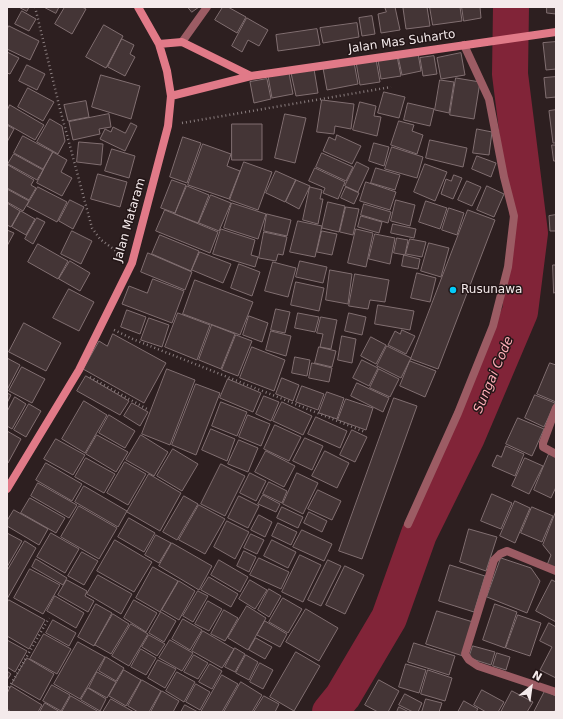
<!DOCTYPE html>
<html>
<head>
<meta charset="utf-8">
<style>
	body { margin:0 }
	#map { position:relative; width:563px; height:719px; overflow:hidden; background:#2d1f20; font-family:"DejaVu Sans",sans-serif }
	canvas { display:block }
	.frame { position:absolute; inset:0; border:8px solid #f4eaeb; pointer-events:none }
	.north { position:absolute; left:511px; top:667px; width:40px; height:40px; -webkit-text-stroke:3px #231617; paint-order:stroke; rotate:29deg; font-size:11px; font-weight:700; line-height:16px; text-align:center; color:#f4eaeb }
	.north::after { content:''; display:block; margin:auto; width:14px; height:18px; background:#f4eaeb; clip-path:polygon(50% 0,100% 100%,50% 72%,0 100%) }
</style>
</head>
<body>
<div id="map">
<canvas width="563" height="719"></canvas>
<div class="frame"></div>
<div class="north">N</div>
</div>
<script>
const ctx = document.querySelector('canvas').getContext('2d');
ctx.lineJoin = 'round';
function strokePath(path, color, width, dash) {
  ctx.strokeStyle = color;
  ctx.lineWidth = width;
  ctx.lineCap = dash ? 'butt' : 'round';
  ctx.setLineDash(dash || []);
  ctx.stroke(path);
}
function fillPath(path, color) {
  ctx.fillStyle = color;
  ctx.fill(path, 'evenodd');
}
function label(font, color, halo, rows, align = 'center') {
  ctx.font = font + ' "DejaVu Sans",sans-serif';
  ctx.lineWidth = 3;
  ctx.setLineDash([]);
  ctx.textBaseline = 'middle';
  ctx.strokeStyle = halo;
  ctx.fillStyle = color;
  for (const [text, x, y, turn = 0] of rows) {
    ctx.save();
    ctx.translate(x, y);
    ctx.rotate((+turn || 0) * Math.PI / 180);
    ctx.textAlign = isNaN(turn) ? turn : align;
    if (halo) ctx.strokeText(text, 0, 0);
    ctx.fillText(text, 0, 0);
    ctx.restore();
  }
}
const river = new Path2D(`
	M330,712L343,696L389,618L419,534L467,437L520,312L530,233L510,74L511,7`);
const building = new Path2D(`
	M19,7H29L27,11Z
	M44,7H59L56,13Z
	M65,7H82L86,9L72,34L55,24Z
	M188,7H199L192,12Z
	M223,7H228L246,17L237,33L215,20Z
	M385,7H395L400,30L381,33L378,14L386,12Z
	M427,7L430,26L406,29L403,8Z
	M430,7H460L462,21L433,25Z
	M462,7H480L481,18L464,21Z
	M547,7H556V14L547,13Z
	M22,11L36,19L29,31L15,24Z
	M372,16L375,34L362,36L359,18Z
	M247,18L268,30L259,46L248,40L242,52L232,46Z
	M357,23L359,37L323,43L320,28Z
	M104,25L123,36L106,68L86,57Z
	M9,26L39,41L30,60L7,49V30Z
	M317,29L320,45L278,51L276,35Z
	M122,39L134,45L130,54L135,57L125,76L108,67Z
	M556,42V69L546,70L543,43Z
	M7,52L19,58L10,74L7,73Z
	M418,53L421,71L402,75L398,56Z
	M461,53L465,75L441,79L437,58Z
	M397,56L401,76L381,79L378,60Z
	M434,56L437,74L423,76L420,58Z
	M376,59L380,82L360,85L356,62Z
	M354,62L358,84L327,90L323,68Z
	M27,65L45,74L37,90L19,81Z
	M314,69L318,93L296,96L291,73Z
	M289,73L293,94L272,98L268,76Z
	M101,75L140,86L131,119L92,107Z
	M556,77V97L546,98L544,78Z
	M456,78L480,82L474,119L450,115Z
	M267,79L271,99L254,103L250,82Z
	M440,80L454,82L449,113L435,110Z
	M28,88L54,102L43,121L18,107Z
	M384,92L405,97L399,118L378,113Z
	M322,100L354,104L351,129L335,126L334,134L317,132Z
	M86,101L89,117L68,121L64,105Z
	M360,102L376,106L374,116L381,117L377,136L353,130Z
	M408,103L434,109L430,126L404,120Z
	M10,105L44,125L35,140L7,124V111Z
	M556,110V143H553L549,111Z
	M109,114L111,127L99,129L100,134L73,140L69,122Z
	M285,114L306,118L295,163L275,158Z
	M50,119L62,126L65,141L58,154L37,142Z
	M399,121L414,125L412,131L423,135L417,154L391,145Z
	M131,123L137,126L125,151L100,139L105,129L111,132L113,127L125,133Z
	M232,124H262V160H232Z
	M7,125L14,129L7,142Z
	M477,129L492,132L489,155L473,153Z
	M337,135L361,146L352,164L323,151L329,137L335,140Z
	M23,136L53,152L43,169L14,153Z
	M183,137L201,143L187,183L170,177Z
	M430,140L467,148L463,167L426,158Z
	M79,142L103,144L101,165L77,162Z
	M374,143L389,147L384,166L369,161Z
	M203,144L231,154L227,166L240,171L229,199L188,185Z
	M552,145H556V161H554Z
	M392,147L423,157L417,178L385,169Z
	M112,149L135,156L129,178L105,171Z
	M53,152L67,160L61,172L72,178L62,196L37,183Z
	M322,153L353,167L346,181L316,167Z
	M14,154L43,170L37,180L8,164Z
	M477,156L496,163L491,177L472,169Z
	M244,162L272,172L258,210L230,200Z
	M357,162L369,168L358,192L345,186Z
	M425,164L447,172L435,201L414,192Z
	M8,165L34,180L31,185L36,188L29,200L7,188V168Z
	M315,168L345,182L338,199L323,193L325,188L309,181Z
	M376,168L400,175L395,190L371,183Z
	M276,171L296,180L285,202L266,193Z
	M98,174L127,182L120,207L91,199Z
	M454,175L462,178L453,199L441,194L446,179L451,181Z
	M172,180L186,185L175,213L161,208Z
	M296,180L310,186L299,209L286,202Z
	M467,181L481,187L472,206L458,200Z
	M366,182L396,192L390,210L360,201Z
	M187,186L209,195L198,223L175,214Z
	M487,186L504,194L494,217L477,210Z
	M38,187L67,202L57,222L27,206Z
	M310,187L322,190L320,199H323L318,224L303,220Z
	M346,187L359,193L354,204L341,198Z
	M7,189L29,201L23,211L7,202Z
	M211,195L231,203L219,231L199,223Z
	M70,200L84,207L73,229L59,221Z
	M396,200L415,205L410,226L391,221Z
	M426,201L447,208L440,229L419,222Z
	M328,202L345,206L339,232L322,228Z
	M7,203L20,211L11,227L7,225Z
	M232,203L266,214L258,239L224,228Z
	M364,204L391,212L388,223L361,215Z
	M346,207L359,209L353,235L340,232Z
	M449,208L464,213L457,235L442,230Z
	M165,210L218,232L210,253L156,231Z
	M468,210L495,220L438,369L411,359Z
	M21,211L35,219L26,235L12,227Z
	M267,214L291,220L287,236L264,231Z
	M556,215V231H550L549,216Z
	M361,216L382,222L379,233L358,227Z
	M37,218L45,222L33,244L25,239Z
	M298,221L322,226L315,257L290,252Z
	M393,224L416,229L414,238L391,233Z
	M221,229L255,240L251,255L258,257L255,267L213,254Z
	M356,229L373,233L366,267L348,263Z
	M7,230L14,233L7,246Z
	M72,231L92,241L81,264L61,254Z
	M322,231L337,234L332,255L317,252Z
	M264,232L287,237L283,255L278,254L276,261L259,258Z
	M375,234L395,238L390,264L369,259Z
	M160,235L199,251L191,271L152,254Z
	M397,238L408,240L405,255L394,253Z
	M410,239L426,242L422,257L406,254Z
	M429,243L449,248L441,277L421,271Z
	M38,244L68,261L58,279L28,262Z
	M200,252L231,264L223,283L192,270Z
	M148,253L192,272L185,290L141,272Z
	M404,255L420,259L418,269L402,266Z
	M70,261L90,273L80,291L59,279Z
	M300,261L327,267L323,283L296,277Z
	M273,262L296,268L288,297L265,291Z
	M239,264L260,272L252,296L231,288Z
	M553,265H556V292L554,293Z
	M330,270L352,274L348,304L326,300Z
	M417,273L436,278L430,302L411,298Z
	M355,274L389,280L385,302L370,300L368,309L349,306Z
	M153,279L184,291L172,323L122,304L129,286L147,293Z
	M195,280L253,302L240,335L183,314Z
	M296,282L324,288L319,311L291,305Z
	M69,289L94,302L79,331L53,318Z
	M378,305L414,311L410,330L375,324Z
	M276,309L290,312L285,333L271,330Z
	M127,310L146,317L140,334L121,327Z
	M178,313L210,325L197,360L165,347Z
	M298,313L319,317L315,332L295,328Z
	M349,313L366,317L362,335L345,331Z
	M249,316L268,323L262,342L243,335Z
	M321,317L337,320L331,349L320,347L323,334L317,333Z
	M149,318L169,325L162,347L141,340Z
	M24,323L61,343L46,371L9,352Z
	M212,325L235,334L221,369L199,360Z
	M402,330L415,336L406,354L388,345L395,331L400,334Z
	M271,331L291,336L286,356L266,350Z
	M113,334L166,363L144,403L83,369L99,341L107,346Z
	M236,335L252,341L238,376L222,370Z
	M342,336L356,339L352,363L338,360Z
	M371,337L386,345L376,364L361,356Z
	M387,346L411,358L401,378L377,366Z
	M252,347L285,360L274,391L240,378Z
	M319,347L336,351L332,367L315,363Z
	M295,357L310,360L307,376L292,373Z
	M7,358L20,365L7,390Z
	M362,360L378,368L369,386L353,378Z
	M410,361L436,371L425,397L400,386Z
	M312,363L332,368L329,382L309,378Z
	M550,363L556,365V402L537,394Z
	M22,367L45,379L32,403L9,391Z
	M167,369L195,380L170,445L142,434Z
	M379,369L399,379L390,397L370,388Z
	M86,376L129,401L120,415L77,391Z
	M282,378L299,385L293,401L276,394Z
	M228,379L261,393L253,412L220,398Z
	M357,383L389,398L383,412L351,396Z
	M196,384L220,393L196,455L172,445Z
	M302,386L324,394L318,410L296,402Z
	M327,392L344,398L337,419L319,413Z
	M7,393L11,395L7,403Z
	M535,395L555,403L544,427L525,418Z
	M264,396L279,402L271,421L256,414Z
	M15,397L26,404L12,429L7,426V412Z
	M394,398L417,406L362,559L339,551Z
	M346,399L373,408L366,430L338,420Z
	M84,401L107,415L85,453L62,439Z
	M221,402L247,412L237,436L212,426Z
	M282,402L312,416L303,435L273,421Z
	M132,403L148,412L140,426L124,416Z
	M29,404L41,411L26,437L14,430Z
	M109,415L135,431L125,448L99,433Z
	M248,415L270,424L261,446L239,437Z
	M316,417L347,431L340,448L308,434Z
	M518,418L544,429L532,456L506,444Z
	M275,425L301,437L289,461L264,449Z
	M211,429L235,439L227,461L202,450Z
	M352,430L367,437L355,462L340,455Z
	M7,431L21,439L8,463L7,462Z
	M97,435L128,452L116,472L86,454Z
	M141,435L168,452L154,476L126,460Z
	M305,438L323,446L312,470L293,461Z
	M56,439L85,455L73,475L44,459Z
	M239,440L258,448L248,472L228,464Z
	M506,446L524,454L515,476L492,466L497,455L501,457Z
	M173,449L198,464L182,491L157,476Z
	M266,451L295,466L284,487L255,472Z
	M325,451L349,463L337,488L312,476Z
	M549,454L556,457V487L551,498L534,490Z
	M86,458L115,474L104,493L75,477Z
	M525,458L543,466L529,494L512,486Z
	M125,462L146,474L128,505L107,493Z
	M46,463L82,484L72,501L36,480Z
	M221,464L245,476L225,516L201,504Z
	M250,473L266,481L256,501L240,493Z
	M297,473L318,483L303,514L283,504Z
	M149,474L181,493L160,531L127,512Z
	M269,482L287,491L282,503L263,494Z
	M38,483L77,505L69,518L31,496Z
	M84,486L127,511L118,527L75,502Z
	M318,490L341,501L332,520L308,509Z
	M492,494L512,503L501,529L481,521Z
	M263,495L280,504L276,512L258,504Z
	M184,496L198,504L177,540L163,532Z
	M239,496L259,506L248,528L228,518Z
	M30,498L65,518L56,533L21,513Z
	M515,501L530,508L515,543L500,536Z
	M199,505L225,519L205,554L179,540Z
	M79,506L117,528L99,559L61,537Z
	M282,507L303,517L298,528L277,518Z
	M532,507L553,516L542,542L521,533Z
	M14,510L48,529L39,545L7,526V521Z
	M556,511V568L547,565L551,555L543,545Z
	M309,512L327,521L322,532L304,523Z
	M259,515L272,522L265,537L251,530Z
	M129,518L155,533L144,552L118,537Z
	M227,521L249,532L235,559L214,547Z
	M278,523L297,532L291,545L272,536Z
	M469,529L497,537L486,571L460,562Z
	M302,530L332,544L324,561L293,547Z
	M7,533L22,541L7,567Z
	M51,533L79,549L65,573L37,557Z
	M251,534L264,540L257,554L244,548Z
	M156,535L171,543L159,563L145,555Z
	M115,540L152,562L134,592L97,571Z
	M272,540L296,552L288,568L264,556Z
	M25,541L36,548L7,599V571Z
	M172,543L212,566L199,590L159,566Z
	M244,551L256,557L249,572L237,566Z
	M82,552L98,561L84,585L68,576Z
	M300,555L321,565L303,602L282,592Z
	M259,558L289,572L281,589L250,575Z
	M501,558L531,568L540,581L527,613L487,597Z
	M36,559L67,578L63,585L32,567Z
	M219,560L248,577L240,592L211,575Z
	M328,560L341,566L321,606L308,600Z
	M450,565L485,576L474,612L439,601Z
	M345,566L364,575L345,614L326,605Z
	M153,567L178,581L160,612L136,598Z
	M30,569L60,585L43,614L14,598Z
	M98,575L132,594L121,614L87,594Z
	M209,577L238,594L231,607L201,590Z
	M67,580L87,591L85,596L94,601L88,612L58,595Z
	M250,580L267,590L255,609L239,599Z
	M552,580L556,582V622L536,611Z
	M179,581L195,591L179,620L162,610Z
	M269,589L281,596L269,617L258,610Z
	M198,591L208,596L193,622L183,616Z
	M55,596L84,613L76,628L47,611Z
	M283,598L302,609L288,633L269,622Z
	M9,600L45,620L29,649L7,636V603Z
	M134,600L157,613L146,632L124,618Z
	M208,601L222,609L209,631L195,624Z
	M96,604L112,613L94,646L78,637Z
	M495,604L517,612L505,648L483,640Z
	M247,606L266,618L248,650L228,638Z
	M306,609L338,628L319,661L286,642Z
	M224,610L238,618L225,641L211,634Z
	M437,611L473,622L463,656L426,644Z
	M161,612L176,621L164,642L149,633Z
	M113,614L129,624L111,654L95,645Z
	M518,615L541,623L530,656L506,648Z
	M183,619L202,630L190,650L172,639Z
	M53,620L76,633L69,646L46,633Z
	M265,621L287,634L280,647L257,635Z
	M549,623L556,627V678L540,670L552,647L540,641Z
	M131,624L148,634L129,666L112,656Z
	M203,631L234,649L222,668L192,651Z
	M44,634L71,649L57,674L30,659Z
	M149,635L165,644L157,656L142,647Z
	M256,638L272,647L265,659L249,650Z
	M7,640L27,651L15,672L7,667Z
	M170,640L193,653L182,671L159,658Z
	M78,642L105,657L80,699L54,684Z
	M414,643L455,656L449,675L408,662Z
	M473,646L495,652L491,665L469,658Z
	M235,648L245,654L235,672L225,667Z
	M141,649L156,658L146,675L131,667Z
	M296,652L320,666L294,711L270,697Z
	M497,653L510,657L506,670L493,666Z
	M194,655L208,663L198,679L184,672Z
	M246,655L258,662L249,680L236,673Z
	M106,657L124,668L116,681L99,671Z
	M27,658L54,674L40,700L12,684Z
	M158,660L176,669L165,688L148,678Z
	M260,663L273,670L263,689L250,682Z
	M210,664L222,671L212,689L199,682Z
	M406,664L426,670L419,693L399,687Z
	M124,670L141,680L126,706L109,696Z
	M428,670L452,678L445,701L421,694Z
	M7,671L11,674L7,680Z
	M97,672L116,682L107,698L89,688Z
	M177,672L195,682L184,702L166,691Z
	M222,675L238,684L222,712H201Z
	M142,680L161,691L149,712H138L128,706Z
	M379,680L399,691L388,712H378L365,705Z
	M241,682L262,695L252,712H224Z
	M196,684L210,692L200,710L186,702Z
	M52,685L70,695L61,711L43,701Z
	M11,686L42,705L38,712H11L7,709V694Z
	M88,688L106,699L100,711L81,700Z
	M482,690L504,702L498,712H486L474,705Z
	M162,691L179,701L173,712H151Z
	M512,691L533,702L527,712H501Z
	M545,691L556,696V709L554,712H534Z
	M405,694L422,703L418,712H413L399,705Z
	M71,696L99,712H62Z
	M264,696L279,704L275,712H254Z
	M111,699L134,712H103Z
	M426,699L442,703L439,712H422Z
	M464,701L478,709L476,712H458Z
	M45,703L60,712H40Z
	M185,705L198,712H181Z
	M399,707L409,712H397Z`);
const path = new Path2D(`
	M35,7L60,109L92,228L100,239L120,254
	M182,123L391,87
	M114,330L135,340L365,432
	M90,377L147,409
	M7,691L49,618`);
const lane = new Path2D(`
	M556,408L543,443V447L556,454
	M556,571L507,551L500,554L494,560L465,654L469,660L478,666L556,692`);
const street = new Path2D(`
	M182,42L207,7
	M408,524L458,413L493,326L508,267L514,216L504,177L489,99L464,45`);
const secondary = new Path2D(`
	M159,44L182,42L251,76
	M171,96L251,76L556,32
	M7,489L79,370L132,263L168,126L171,96L167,71L159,44L138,7`);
const markers = [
	[453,290,4,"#03cbf9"]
];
const streetNames = [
	["Jalan Mas Suharto",402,42,-8],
	["Jalan Mataram",130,220,-74]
];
const poiNames = [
	["Rusunawa",461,290]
];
const waterNames = [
	["Sungai Code",494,375,-67]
];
strokePath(river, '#812438', 36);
fillPath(building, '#443536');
strokePath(building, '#816f71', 1);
strokePath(path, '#8a7e7f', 2.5, [1, 3]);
strokePath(lane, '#9c5c64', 8);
strokePath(street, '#9c5c64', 8);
strokePath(secondary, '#e17a88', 8);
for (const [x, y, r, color] of markers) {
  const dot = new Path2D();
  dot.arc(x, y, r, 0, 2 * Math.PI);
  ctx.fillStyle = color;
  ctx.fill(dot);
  strokePath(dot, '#231617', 1.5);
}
label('12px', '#f4eaeb', '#231617', streetNames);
label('12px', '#f4eaeb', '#231617', poiNames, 'left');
label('italic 13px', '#fdadb6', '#231617', waterNames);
</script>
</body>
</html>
